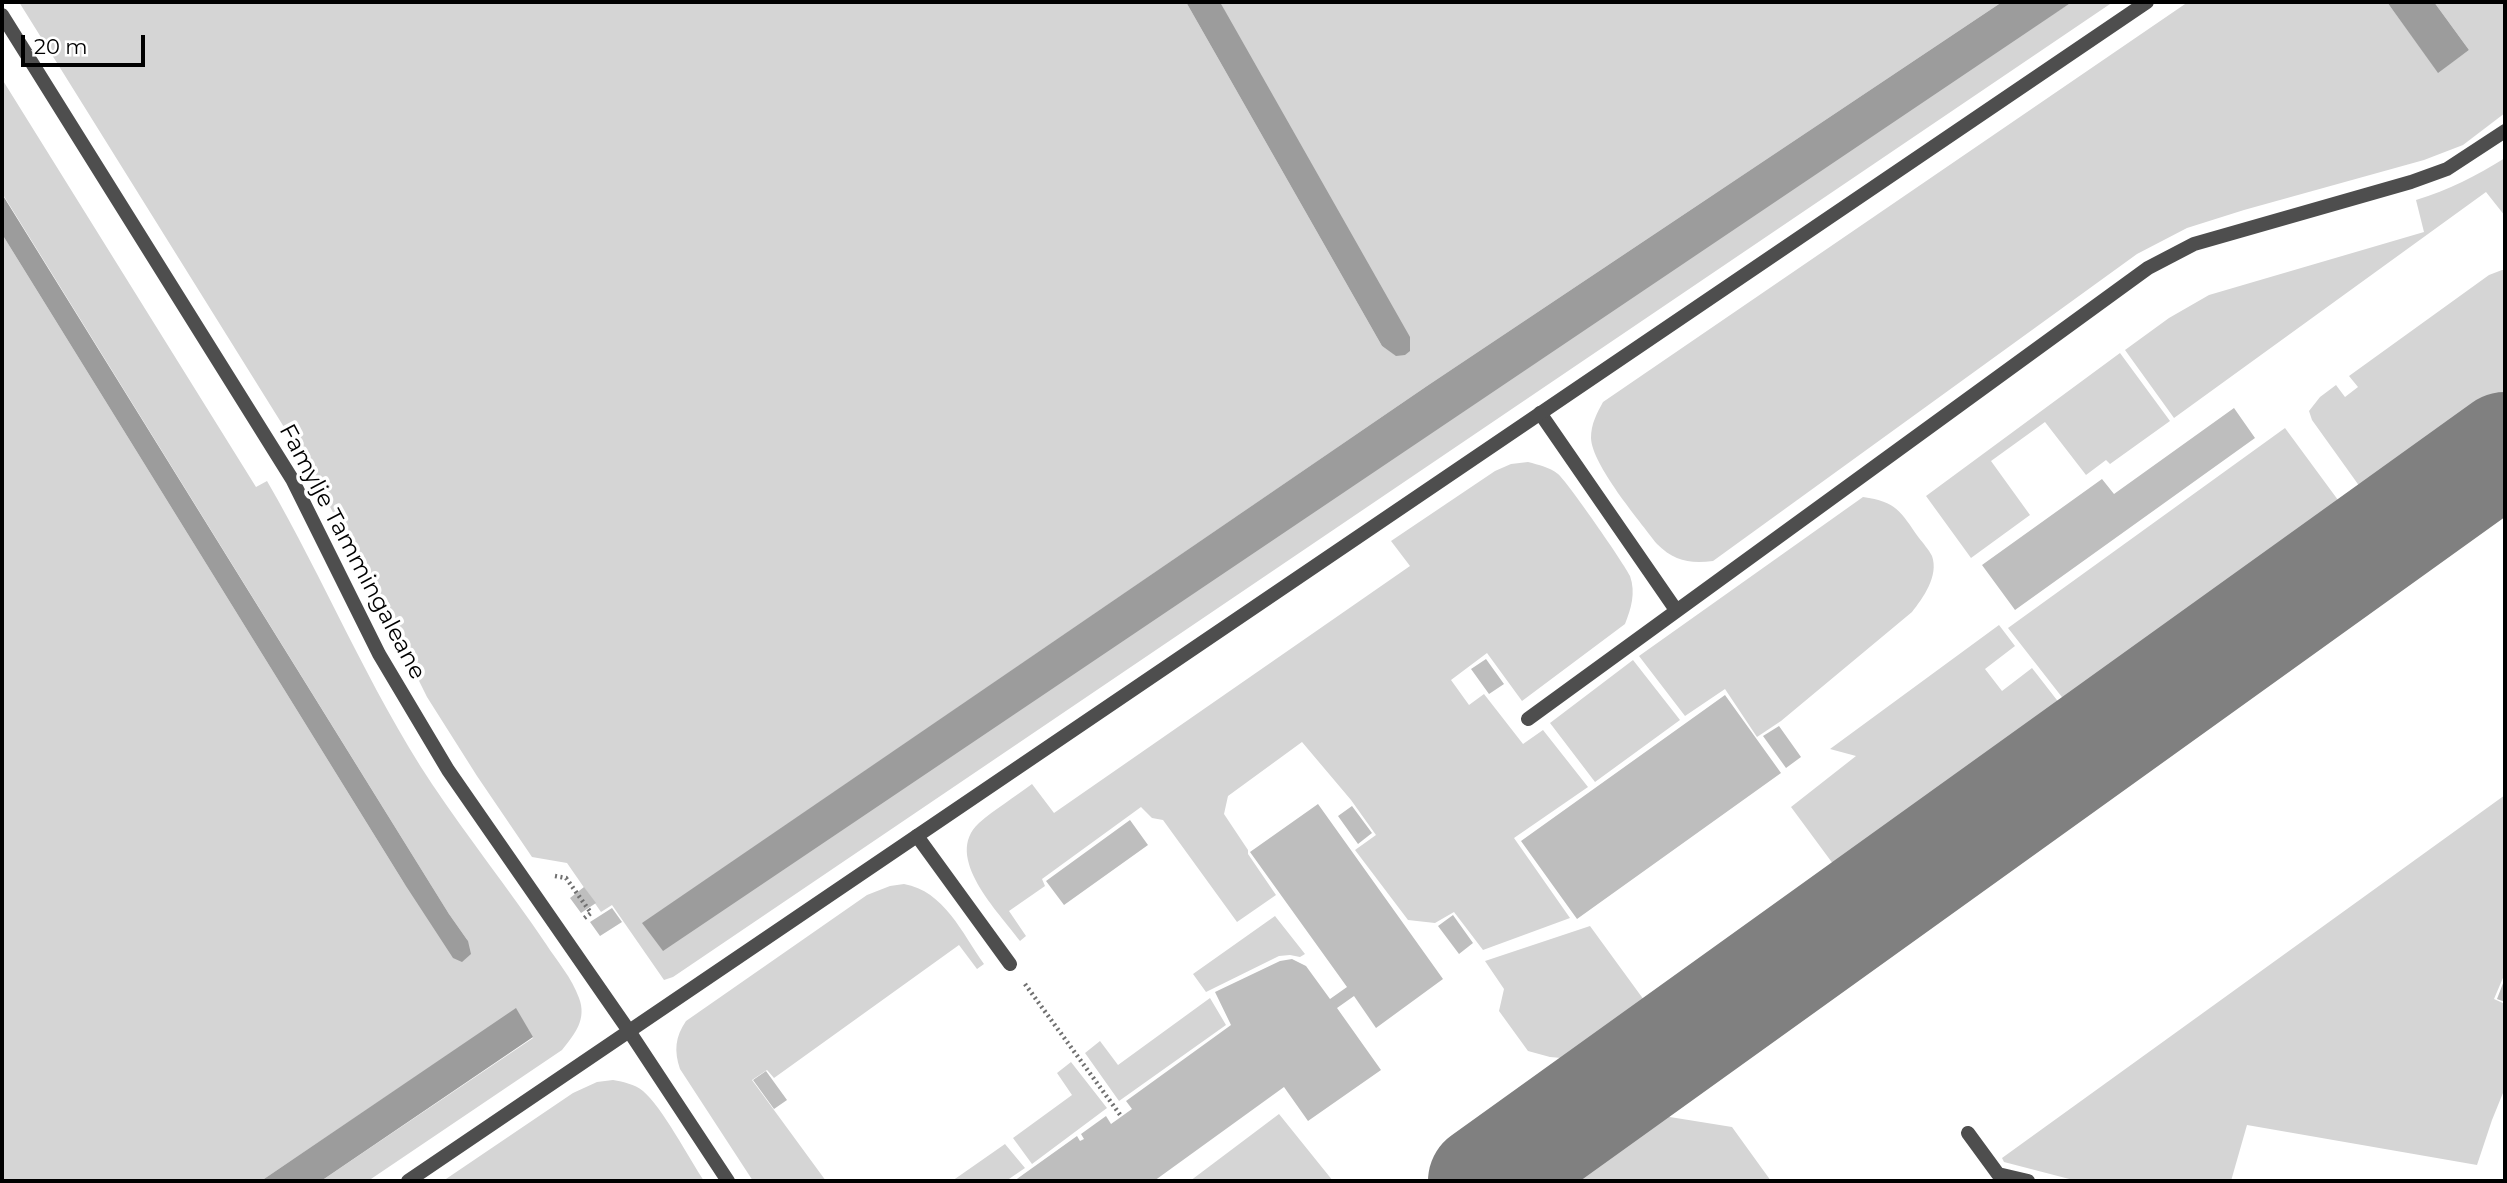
<!DOCTYPE html>
<html>
<head>
<meta charset="utf-8">
<style>
	body { margin:0 }
	#map { position:relative; width:2507px; height:1183px; overflow:hidden; background:#fff; font-family:Montserrat,sans-serif }
	canvas { display:block }
	.frame { position:absolute; inset:0; border:4px solid #000; pointer-events:none }
	.scale { position:absolute; left:21px; top:35px; width:124px; height:32px; box-sizing:border-box; border:4px solid #000; border-top:0; padding-left:9px; font-size:21px; line-height:24px; white-space:nowrap; color:#000; -webkit-text-stroke:5px #fff; paint-order:stroke }
</style>
</head>
<body>
<div id="map">
<canvas width="2507" height="1183"></canvas>
<div class="frame"></div>
<div class="scale">20 m</div>
</div>
<script>
const ctx = document.querySelector('canvas').getContext('2d');
ctx.lineJoin = 'round';
function fillPath(path, color) {
  ctx.fillStyle = color;
  ctx.fill(path, 'evenodd');
}
function strokePath(path, color, width, dash) {
  ctx.strokeStyle = color;
  ctx.lineWidth = width;
  ctx.lineCap = dash ? 'butt' : 'round';
  ctx.setLineDash(dash || []);
  ctx.stroke(path);
}
function label(font, color, halo, rows, align = 'center') {
  ctx.font = font + ' Montserrat,sans-serif';
  ctx.lineWidth = 7;
  ctx.setLineDash([]);
  ctx.textBaseline = 'middle';
  ctx.strokeStyle = halo;
  ctx.fillStyle = color;
  for (const [text, x, y, turn = 0] of rows) {
    ctx.save();
    ctx.translate(x, y);
    ctx.rotate((+turn || 0) * Math.PI / 180);
    ctx.textAlign = isNaN(turn) ? turn : align;
    if (halo) ctx.strokeText(text, 0, 0);
    ctx.fillText(text, 0, 0);
    ctx.restore();
  }
}
const green = new Path2D(`
	M19,2H1186L1382,346L1397,356L1220,2H2002L1427,386L643,923L2072,2H2113L673,977L664,980L612,905L601,912L567,863L532,857L477,776L427,697L366,574L307,464Z
	M2188,2H2387L2438,72L2469,50L2434,2H2505V113L2463,145L2424,160L2244,210L2187,228L2137,254L1713,561C1690,564 1674,561 1657,544C1639,520 1592,465 1591,438C1591,424 1597,413 1603,402Z
	M2,79L256,487L267,481C325,581 368,687 432,784C468,838 509,889 546,944C557,961 572,978 579,998C587,1019 575,1034 562,1050L368,1181H321L533,1038L516,1009L261,1181H2V234L404,883L468,941L449,914L2,193Z
	M2505,158V216L2486,192L2174,418L2125,350L2169,318L2209,295L2424,232L2416,200C2449,190 2476,176 2505,158Z
	M2502,270H2505V398L2377,490L2365,491L2360,487L2312,420L2309,411L2320,397L2336,385L2345,397L2358,387L2349,376L2489,275Z
	M2120,353L2170,421L2110,464L2106,460L2086,475L2045,422L1991,461L2030,515L1971,558L1926,496Z
	M2285,428L2338,500L2339,517L2072,710L2008,628Z
	M1528,462C1539,465 1549,467 1558,474C1566,480 1626,566 1630,576C1636,593 1631,609 1625,624L1522,701L1487,653L1451,680L1469,705L1484,694L1523,744L1543,730L1588,787L1514,838L1570,918L1483,950L1454,912L1435,923L1408,920L1355,850L1376,835L1351,800L1302,742L1228,796L1224,814L1248,850V854L1276,895L1237,922L1163,820L1152,818L1141,807L1042,879L1045,886L1009,911L1026,936L1020,941C999,912 942,857 979,823C995,809 1015,797 1032,784L1054,813L1410,566L1391,541L1495,471L1511,464Z
	M1863,497C1897,502 1900,511 1919,538C1923,543 1929,550 1932,556C1939,576 1923,598 1912,612L1781,721L1757,737L1725,689L1685,716L1639,656Z
	M1999,625L2015,646L1985,669L2002,691L2032,668L2067,713L1842,876L1791,807L1856,756L1830,749Z
	M1633,660L1680,720L1595,782L1550,723Z
	M2505,795V973L2494,999L2505,1004V1088L2492,1120L2477,1165L2247,1125L2231,1181H2077L2004,1162L2002,1158Z
	M904,884C944,891 962,933 984,964L977,969L959,945L774,1078L767,1070L752,1080L826,1181H753L680,1069C674,1051 675,1037 686,1021L867,895L890,886Z
	M1275,916L1305,954L1300,957L1290,955L1279,956L1206,992L1193,974Z
	M1590,926L1652,1011L1594,1053L1573,1059L1550,1057L1528,1051L1499,1011L1504,989L1485,961Z
	M1210,998L1226,1025L1119,1101L1085,1053L1100,1041L1118,1065Z
	M1071,1062L1107,1108L1032,1164L1013,1138L1072,1095L1057,1073Z
	M613,1080C624,1082 634,1084 643,1091C662,1107 689,1158 704,1181H443L573,1093L597,1082Z
	M1645,1113L1732,1127L1771,1181H1550Z
	M1279,1114L1333,1181H1190Z
	M1005,1144L1025,1168L1006,1181H952Z`);
const water = new Path2D(`
	M1186,2H1220L1410,337V351L1405,355L1396,356L1382,346Z
	M2002,2H2072L663,951L642,923L1427,386Z
	M2387,2H2434L2469,50L2438,73Z
	M2,194L449,914L468,941L471,954L462,962L453,958L404,883L2,234Z
	M516,1008L533,1037L321,1181H261Z`);
const taxiway = new Path2D(`
	M1484,1181L2505,448`);
const building = new Path2D(`
	M2234,408L2255,438L2015,610L1982,565L2102,479L2114,494Z
	M1486,659L1504,684L1489,694L1471,669Z
	M1725,695L1781,773L1577,919L1521,841Z
	M1779,726L1801,757L1786,768L1763,736Z
	M1318,804L1443,979L1376,1028L1354,996L1337,1008L1381,1070L1308,1121L1284,1087L1154,1181H1014L1077,1136L1080,1141L1084,1139L1081,1134L1106,1116L1111,1124L1132,1109L1126,1101L1231,1025L1215,992L1280,961L1292,959L1306,966L1330,999L1347,987L1250,852Z
	M1352,806L1372,833L1358,844L1338,816Z
	M1130,820L1148,845L1064,905L1046,881Z
	M584,887L596,903L581,913L570,898Z
	M612,908L622,922L600,936L590,922Z
	M1453,915L1473,943L1459,954L1438,926Z
	M2505,978V1002L2497,999Z
	M766,1071L787,1100L774,1109L753,1080Z`);
const path = new Path2D(`
	M555,876L566,878L591,913L583,919
	M1025,984L1121,1116`);
const service = new Path2D(`
	M1540,413L1676,610
	M1528,719L2148,268L2194,244L2411,182L2447,169L2505,131
	M917,836L1010,964
	M629,1031L728,1181
	M1968,1133L1998,1174L2028,1181`);
const minor = new Path2D(`
	M2,15L292,479L379,654L448,770L629,1031
	M408,1181L2147,2`);
const streetNames = [
	["Famylje Tammingaleane",352,552,62]
];
fillPath(green, '#d5d5d5');
fillPath(water, '#9c9c9c');
strokePath(taxiway, '#808080', 112);
fillPath(building, '#bebebe');
strokePath(path, '#707070', 4.5, [2, 3.5]);
strokePath(service, '#4e4e4e', 14);
strokePath(minor, '#4e4e4e', 14);
label('23px', '#000', '#fff', streetNames);
</script>
</body>
</html>
